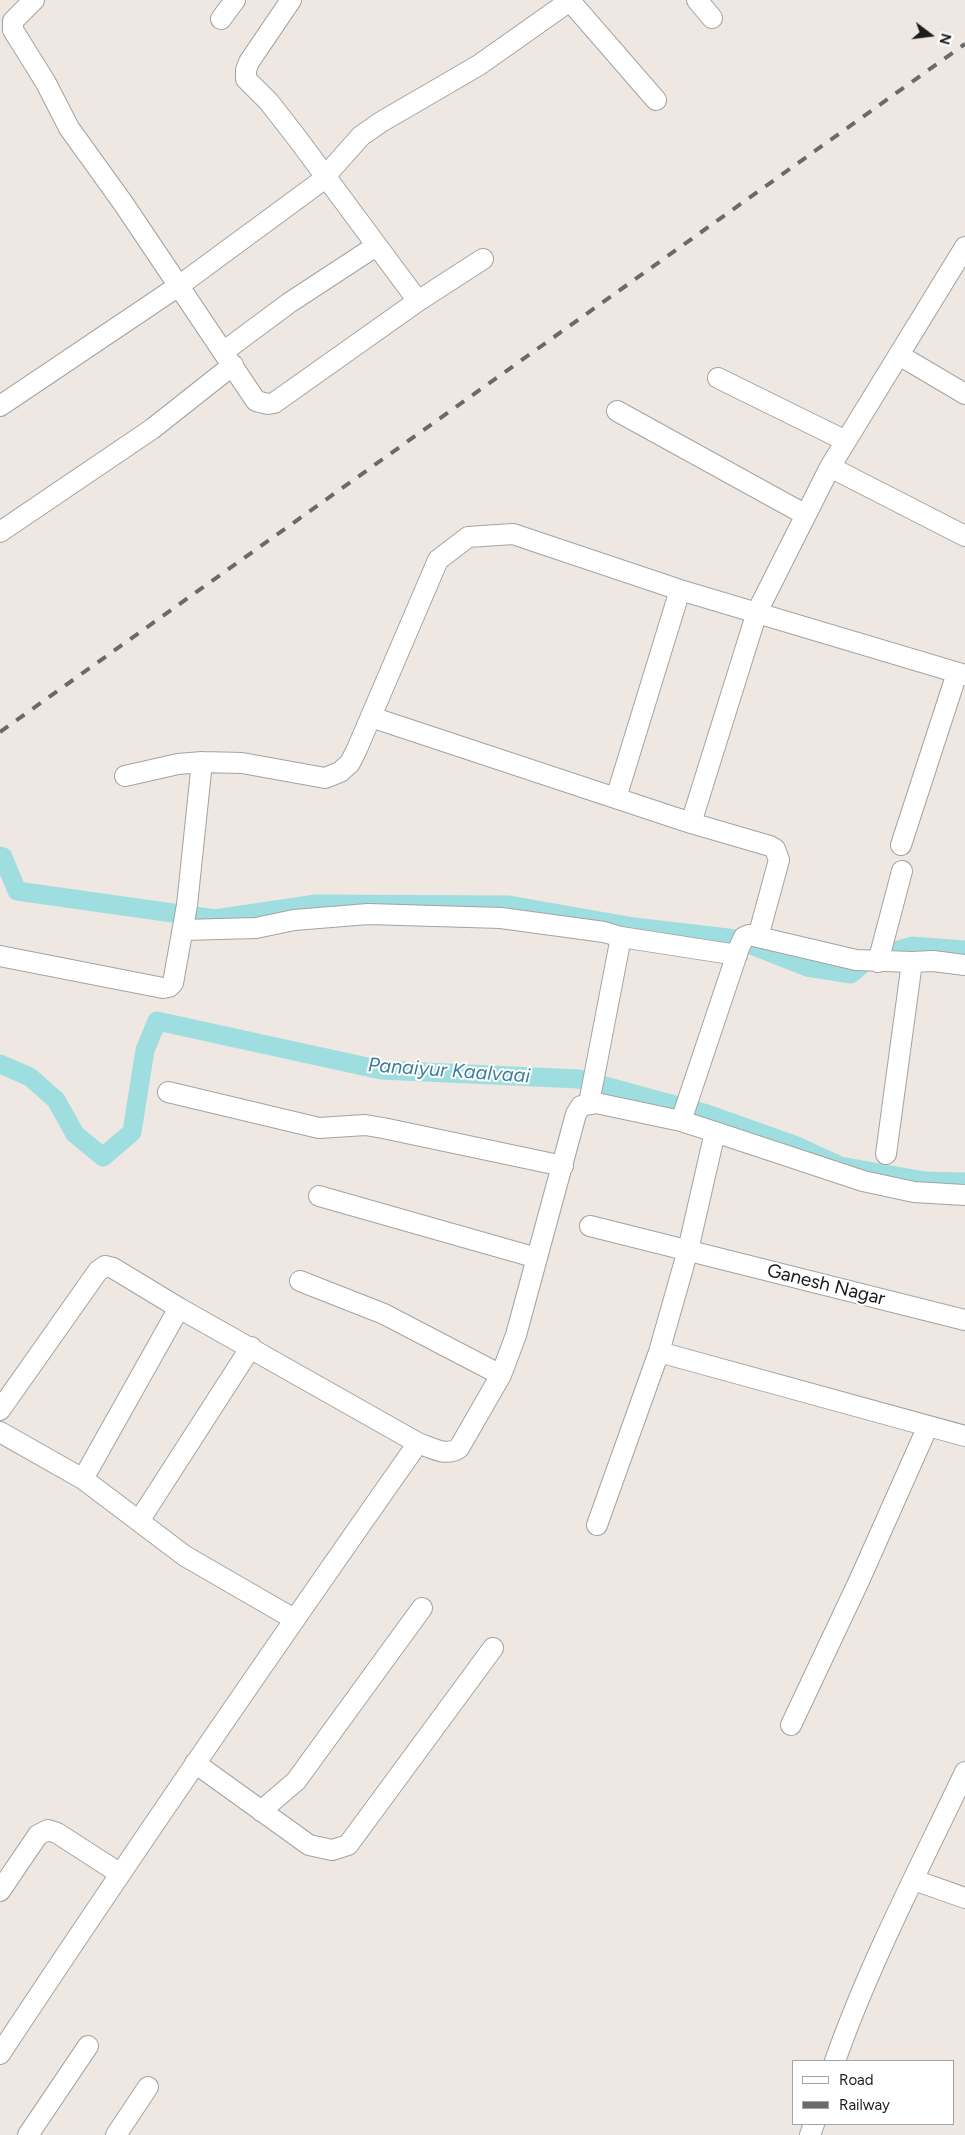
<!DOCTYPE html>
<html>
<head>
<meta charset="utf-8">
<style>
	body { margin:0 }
	#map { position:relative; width:965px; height:2135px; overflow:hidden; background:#efe7e1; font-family:Figtree,sans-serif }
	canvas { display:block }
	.legend { position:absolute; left:792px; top:2060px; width:162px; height:65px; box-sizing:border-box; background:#fff; border:1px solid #a4a4a4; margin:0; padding:6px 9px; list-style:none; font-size:15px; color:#1c1c1c }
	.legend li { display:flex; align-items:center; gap:10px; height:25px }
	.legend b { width:25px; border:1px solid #a4a4a4 }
	.north { position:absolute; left:905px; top:10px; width:50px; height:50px; -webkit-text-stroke:4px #fff; paint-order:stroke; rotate:105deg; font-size:14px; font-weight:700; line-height:20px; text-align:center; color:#1c1c1c }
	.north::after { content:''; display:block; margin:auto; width:18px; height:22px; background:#1c1c1c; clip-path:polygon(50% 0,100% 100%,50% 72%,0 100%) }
</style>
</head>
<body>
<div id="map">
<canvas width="965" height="2135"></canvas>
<ul class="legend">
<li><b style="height:6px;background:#fff"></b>Road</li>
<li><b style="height:6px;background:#6a6a6a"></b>Railway</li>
</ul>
<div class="north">N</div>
</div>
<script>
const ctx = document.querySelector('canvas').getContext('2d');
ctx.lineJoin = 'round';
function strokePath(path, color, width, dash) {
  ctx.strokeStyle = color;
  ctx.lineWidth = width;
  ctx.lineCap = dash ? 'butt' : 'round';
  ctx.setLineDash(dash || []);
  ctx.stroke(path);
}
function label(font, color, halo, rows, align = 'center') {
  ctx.font = font + ' Figtree,sans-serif';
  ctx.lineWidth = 4;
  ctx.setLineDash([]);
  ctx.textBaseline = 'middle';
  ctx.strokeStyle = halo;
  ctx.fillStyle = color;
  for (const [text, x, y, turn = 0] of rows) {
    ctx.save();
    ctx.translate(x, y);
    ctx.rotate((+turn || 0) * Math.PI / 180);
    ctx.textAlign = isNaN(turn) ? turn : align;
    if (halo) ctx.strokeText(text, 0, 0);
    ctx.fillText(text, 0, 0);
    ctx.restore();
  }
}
const canal = new Path2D(`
	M0,856L3,857L17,891L215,919L316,904L509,905L634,927L736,939L807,967L851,974L868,959
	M895,951L912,946L965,950
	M0,1064L30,1077L56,1100L75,1134L103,1157L132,1132L145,1050L157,1021L381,1070L579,1079L707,1114L794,1145L840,1166L925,1181L965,1182`);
const street = new Path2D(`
	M34,0L13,21V30L46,83L69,128L123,203L256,401L268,404L274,403L418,301L483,259
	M291,0L249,62L246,70V79L269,102L297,138L418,301
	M697,0L712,18
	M570,1L656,100
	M221,19L235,0
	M223,352L289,303L376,246
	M899,355L965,394
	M718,378L846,441
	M0,406L180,285L320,182L361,136L381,122L479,65L571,0
	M617,411L806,515
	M830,467L965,536
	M0,532L152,429L233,365
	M371,717L691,823
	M125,776L178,764L202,762L242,763L325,778L340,772L350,763L357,749L438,560L468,537L513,534L680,590L965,675
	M616,798L680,590
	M901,845L957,673
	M183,930L256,928L294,920L368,914L501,918L604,932L621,937L737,955
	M758,937L856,960L912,962L886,1154
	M0,956L163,988L169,987L173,983L187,905L202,762
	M878,962L902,871
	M912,962L933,961L965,965
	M168,1092L319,1128L365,1125L383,1128L563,1166
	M589,1103L621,937
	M715,1132L863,1181L914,1192L965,1195
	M319,1196L537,1258
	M590,1226L965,1320
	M300,1281L384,1314L501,1375
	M179,1308L83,1479L185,1556L294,1619
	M659,1352L965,1436
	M0,1410L98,1271L105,1266L113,1268L179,1308L418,1443C432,1448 446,1457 459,1448L501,1375L516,1335L576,1114L581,1106L596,1103L681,1121
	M0,1432L83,1479
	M139,1521L251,1347
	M597,1525L659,1352L688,1250L715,1132L681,1121L739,948L744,937L749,935L758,937L779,860L775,849L770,846L691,823L757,612L830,467L965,247
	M791,1725L859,1581L928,1426
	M195,1763L309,1845L332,1850L348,1845L493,1648
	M261,1811L296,1781L422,1608
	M914,1880L965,1898
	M0,1891L38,1835L48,1830L57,1833L119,1873
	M0,2054C136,1848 276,1645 418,1443
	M835,2061C870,1962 920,1867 965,1772
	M28,2135L88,2046
	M116,2135L148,2087
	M810,2135L814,2124`);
const rail = new Path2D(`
	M0,732L965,44`);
const streetNames = [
	["Ganesh Nagar",826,1285,14]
];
const waterNames = [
	["Panaiyur Kaalvaai",449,1071,4]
];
strokePath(canal, '#9edee0', 19);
strokePath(street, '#a3a3a3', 22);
strokePath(street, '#fff', 20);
strokePath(rail, '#6a6a6a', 4, [10, 10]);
label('19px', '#1c1c1c', '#fff', streetNames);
label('italic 20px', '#3c7e9a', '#fff', waterNames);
</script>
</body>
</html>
